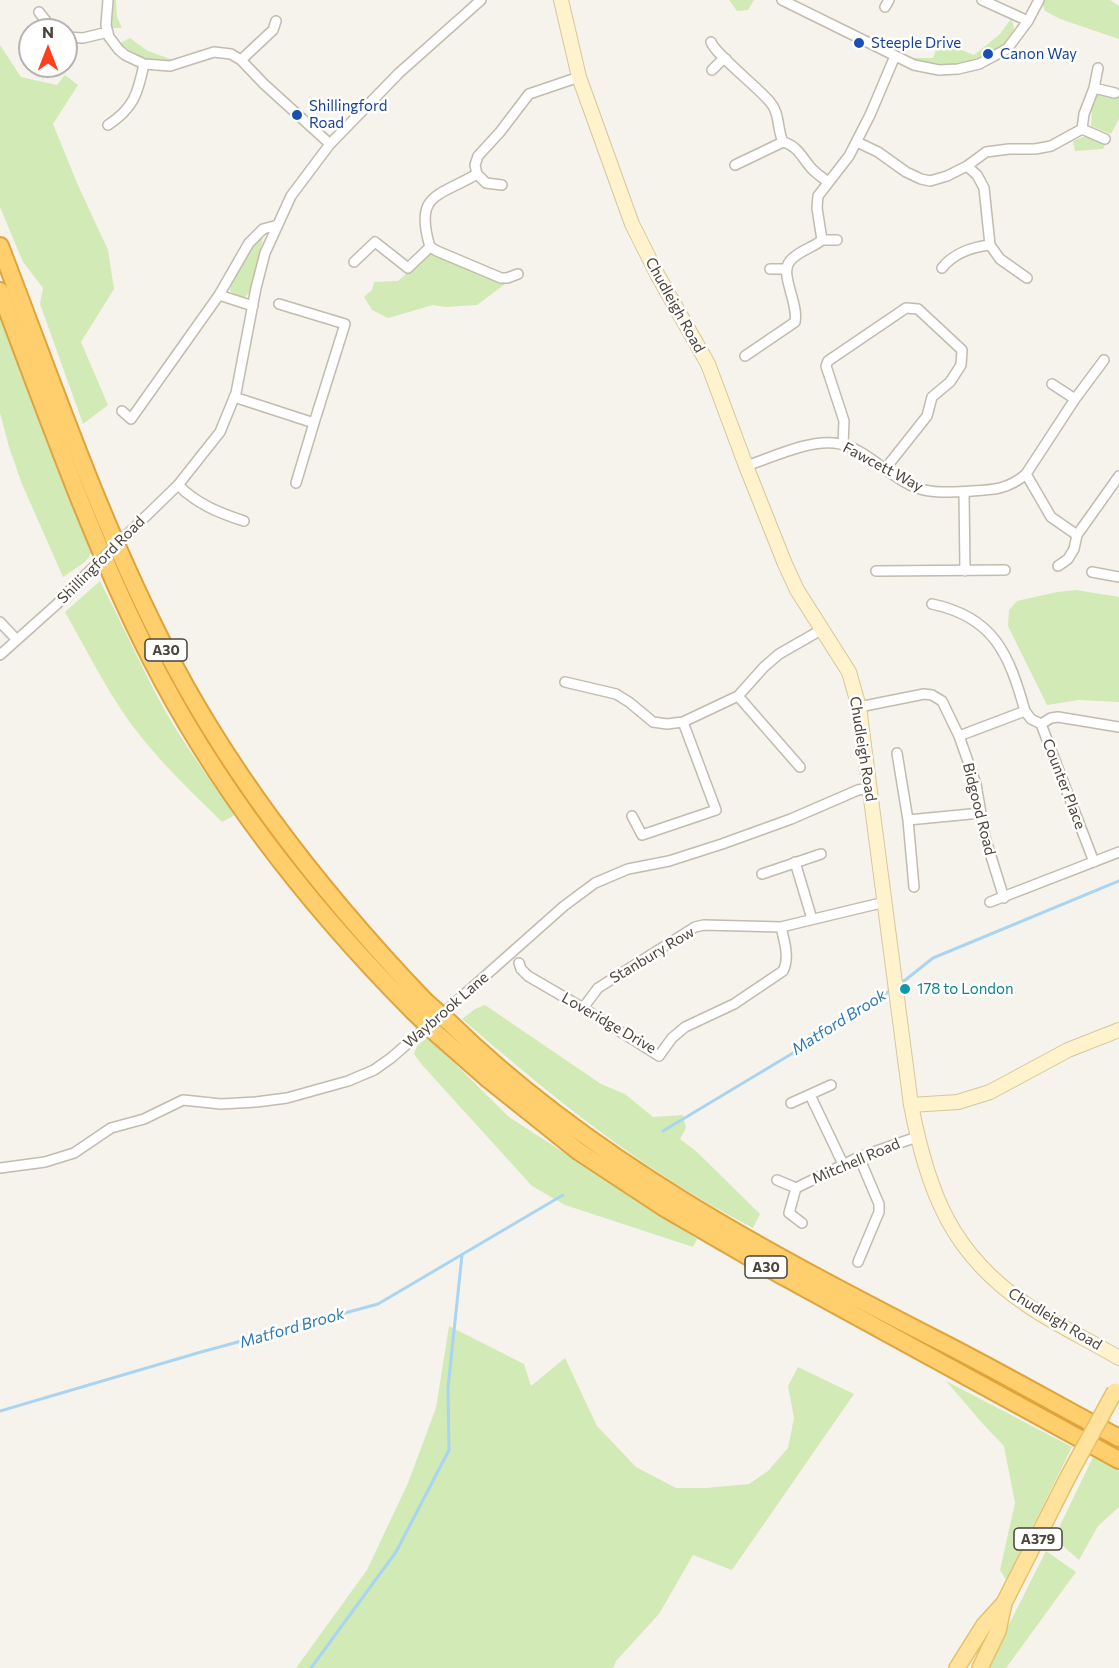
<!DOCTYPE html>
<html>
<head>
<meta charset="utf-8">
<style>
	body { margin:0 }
	#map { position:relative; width:1119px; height:1668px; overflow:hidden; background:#f6f3ec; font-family:Commissioner,sans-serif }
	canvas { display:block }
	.north { position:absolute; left:18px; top:18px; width:60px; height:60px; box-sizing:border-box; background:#fff; border:2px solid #b7b4b0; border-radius:50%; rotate:0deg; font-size:16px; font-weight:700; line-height:24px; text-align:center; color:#4b4439 }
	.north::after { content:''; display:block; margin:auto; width:21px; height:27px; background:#fc3f1d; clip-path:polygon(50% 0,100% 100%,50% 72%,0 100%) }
</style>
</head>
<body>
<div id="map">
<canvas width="1119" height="1668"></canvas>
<div class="north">N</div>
</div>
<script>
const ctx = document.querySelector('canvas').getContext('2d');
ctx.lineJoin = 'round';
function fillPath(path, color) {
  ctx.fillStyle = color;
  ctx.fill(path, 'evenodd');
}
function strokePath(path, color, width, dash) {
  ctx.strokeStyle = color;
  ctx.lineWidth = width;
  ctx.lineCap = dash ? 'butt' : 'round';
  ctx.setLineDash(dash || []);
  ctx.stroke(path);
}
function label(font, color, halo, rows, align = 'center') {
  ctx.font = font + ' Commissioner,sans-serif';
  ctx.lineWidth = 5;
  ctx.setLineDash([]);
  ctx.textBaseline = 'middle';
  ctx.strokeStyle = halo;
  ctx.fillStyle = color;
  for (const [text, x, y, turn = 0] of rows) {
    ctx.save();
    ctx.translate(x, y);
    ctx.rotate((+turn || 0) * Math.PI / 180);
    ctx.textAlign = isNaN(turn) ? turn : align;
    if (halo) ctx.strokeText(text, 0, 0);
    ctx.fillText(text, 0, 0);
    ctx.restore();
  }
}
const green = new Path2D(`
	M111,0H116L117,17L122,28H111L109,13Z
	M729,0H754L748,10L737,11Z
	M1044,0H1110L1119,6V39L1060,19L1045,11L1042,4Z
	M1011,19C1027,48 965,64 946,65C934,65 923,62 913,58H933L939,41L974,55L1000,34Z
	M130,38L148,51L173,60C148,61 143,59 121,45L122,42Z
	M0,45L21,77L57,85L65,75L78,85L53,124L77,183L108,250L114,289L81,342L108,405L83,424L40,304L43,288L23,262L0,207Z
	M1119,87V119L1111,134L1091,126L1092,107L1098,91L1114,95Z
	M1086,136L1107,142L1103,149L1075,151L1073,141Z
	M263,238L250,292L245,297L238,296L230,291C233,272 246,248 263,238Z
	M430,253L505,284L477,305L446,307L433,305L388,318L372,310L364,297L372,290L374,282L398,281Z
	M0,318L54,462L92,552L85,562L63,577L22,484L9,447L0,413Z
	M100,581C120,619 137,658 157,696C179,738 208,777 235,815L222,822C195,795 166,768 142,738C111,700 89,654 65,612Z
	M1076,590L1119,597V702L1079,700L1047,705L1008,626L1009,610L1017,601L1057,592Z
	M485,1005L601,1084L625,1094L653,1117L683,1115L686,1128L680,1139L697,1152L760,1214L753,1228C647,1174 552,1097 462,1019L475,1009Z
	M428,1037L509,1117L697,1239L693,1247L565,1205L532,1186L423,1066L414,1054L417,1046Z
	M449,1326L524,1364L531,1386L565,1358L597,1426L636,1467L676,1488H706L749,1484L768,1471L788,1448L794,1418L788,1386L798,1367L854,1394L732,1570L693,1555L659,1614L616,1661L613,1668H296L367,1570L408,1483L436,1408Z
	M946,1381L1072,1447L1006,1580L1000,1570L1015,1503L1004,1446L983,1424Z
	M1094,1455L1119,1471V1507L1098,1526L1079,1560L1054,1538Z
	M1046,1551L1076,1572L1006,1668H987Z`);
const stream = new Path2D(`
	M899,985L933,958L1119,881
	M663,1131L823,1035L891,990
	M0,1411L201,1352L378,1304L563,1195
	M311,1668L396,1552L449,1450L448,1388L462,1255`);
const street = new Path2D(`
	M108,0L106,25L109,37L119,50L125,55L144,64L170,66L214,52L231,54L241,60L264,84L330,144
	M782,0L914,65L939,70L958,69L979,64L1007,49L1028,21L1039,0
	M982,0L1028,21
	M885,7L889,0
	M39,12L53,30
	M66,37L83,38L108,32
	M711,42C715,54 759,88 770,102C780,113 777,129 783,142
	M241,60L273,30L276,21
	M712,70L721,61L726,59
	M1094,88L1115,93
	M108,125C134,108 138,93 144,64
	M1082,129L1084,114L1094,88L1098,68
	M857,142L878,152L906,172L921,179L930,181L947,176L967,166L986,152L1009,149H1035L1051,146L1082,129L1105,139
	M735,165L783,142C797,145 803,159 812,169C817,174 823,178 828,182
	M967,166L977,175L984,188L990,245L1000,259L1027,278
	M477,174L486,183L502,185
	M822,240H837
	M354,262L375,242L408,268L430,247
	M942,268C953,254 972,247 990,245
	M770,269H786
	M518,274L507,278H501L437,251L430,247C414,193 438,197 477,174L475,165L478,156L500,132L529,94L579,77
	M219,295L253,306
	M745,356L795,322C799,303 779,274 790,261C799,250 813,248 822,240L817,208L818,196L849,156L870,115L895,56
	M1052,384L1075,399
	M234,397L314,423L345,324L279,304
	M122,411L131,419L219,295L249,243L263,229L278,225
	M843,444L844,421L826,366L828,361L906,308L918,309L962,350L961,365L950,382L932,397L927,416L885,469
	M746,466C771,458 807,440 834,443C866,446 887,477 917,488C935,494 953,492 972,491C993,490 1009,489 1026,474L1075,399L1104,360
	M1026,474L1051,517L1077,535
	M296,483L314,423
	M178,485C197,504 219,513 244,521
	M964,492L965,571
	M142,520L178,485L220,432L236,393L256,288L265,253L291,196L330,144L399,73L481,0
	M1058,566L1068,559L1074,549L1077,535L1119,476
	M876,571L1005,570
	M1092,572L1119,577
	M932,604C994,617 1009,654 1025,711
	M0,622L17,640
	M0,655L57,604L76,584
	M565,682L616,694L629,702L653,722L667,724L683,722L738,696L764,667L779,654L821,630
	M738,696L800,767
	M859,707L924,694L932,695L942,701L959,736L976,784L985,837L1004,898
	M1041,724L1051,718L1058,717L1119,727
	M959,736L1025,711L1031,719L1041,724L1094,862
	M897,753L908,820L914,887
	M632,816L642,835L716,810L683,722
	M908,820L981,813
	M795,862L812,919
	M762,874L821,854
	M990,902L1119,852
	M519,963L521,969L528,976L583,1008L659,1056L672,1038L685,1027L734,1004L783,971C790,958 784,940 781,927
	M583,1008L598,988L695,927L704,925L781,927L885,902
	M440,1016L564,906L595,883L628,869L669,861L722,844L791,819L858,790L870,788
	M810,1095L843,1164
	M791,1103L831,1085
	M0,1168L45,1162L74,1153L111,1128L144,1119L183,1100L221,1104L256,1102L287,1098L348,1081L374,1070L391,1058L429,1025
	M777,1180L796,1188L789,1213L802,1223
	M796,1188L859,1157L917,1137
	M858,1262L879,1212V1204L859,1157`);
const secondary = new Path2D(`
	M561,0L579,77L632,224L657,274L708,364L746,466L785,564L797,590L849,672L859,707L911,1105C928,1192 951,1254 1027,1305C1056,1325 1089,1340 1119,1358
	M911,1105L958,1102L990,1092L1068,1050L1119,1030`);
const primary = new Path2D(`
	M957,1668L984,1625L1004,1603
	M980,1668L998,1631L1004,1603L1069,1475`);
const highway = new Path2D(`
	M0,246C51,378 97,514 161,640C228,774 322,893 425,1001
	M0,291C47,414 91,541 151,659C218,790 309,906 412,1010
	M450,1023C590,1160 766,1252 939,1341C1000,1372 1059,1406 1119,1438
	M438,1035L488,1079L578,1151L663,1207L770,1269L1119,1460`);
const streetBridge = new Path2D(`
	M76,584L142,520`);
const primaryBridge = new Path2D(`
	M1069,1475L1115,1391`);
const highwayBridge = new Path2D(`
	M425,1001L450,1023
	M412,1010L438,1035`);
const markers = [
	[859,43,6,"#1a4fb4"],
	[988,54,6,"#1a4fb4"],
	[297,115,6,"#1a4fb4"],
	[905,989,6,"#0f9aa8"]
];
const shields = [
	[166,650,42],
	[766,1267,42],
	[1038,1539,48]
];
const shieldNames = [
	["A30",166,650],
	["A30",766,1267],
	["A379",1038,1539]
];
const transitNames = [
	["Steeple Drive",871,43],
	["Canon Way",1000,54],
	["Shillingford",309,106],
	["Road",309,123]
];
const streetNames = [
	["Chudleigh Road",675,305,61],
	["Fawcett Way",883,467,28],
	["Shillingford Road",101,560,-45],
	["Chudleigh Road",863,749,81],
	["Counter Place",1064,784,69],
	["Bidgood Road",979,809,76],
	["Stanbury Row",652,955,-31],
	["Waybrook Lane",446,1010,-41],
	["Loveridge Drive",609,1023,30],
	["Mitchell Road",856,1161,-23],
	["Chudleigh Road",1055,1319,31]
];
const cultureNames = [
	["178 to London",917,989]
];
const waterNames = [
	["Matford Brook",839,1022,-32],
	["Matford Brook",292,1328,-16]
];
fillPath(green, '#d2eab5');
strokePath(stream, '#a9d4f2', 3);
strokePath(street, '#c2bbae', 12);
strokePath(secondary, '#d6c79b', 16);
strokePath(primary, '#e6c16a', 18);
strokePath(highway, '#e0a43c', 20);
strokePath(street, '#fff', 9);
strokePath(secondary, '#fff3cd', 14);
strokePath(primary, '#ffe39c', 15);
strokePath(highway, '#ffcf6e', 16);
strokePath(streetBridge, '#c2bbae', 12, []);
strokePath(primaryBridge, '#e6c16a', 18, []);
strokePath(highwayBridge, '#e0a43c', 20, []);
strokePath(streetBridge, '#fff', 9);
strokePath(primaryBridge, '#ffe39c', 15);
strokePath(highwayBridge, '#ffcf6e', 16);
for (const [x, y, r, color] of markers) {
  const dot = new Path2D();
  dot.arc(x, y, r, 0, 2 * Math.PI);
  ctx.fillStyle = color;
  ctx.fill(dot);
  strokePath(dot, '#fff', 2);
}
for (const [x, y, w] of shields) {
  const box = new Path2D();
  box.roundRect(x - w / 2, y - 11, w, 22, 4.5);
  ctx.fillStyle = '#fff';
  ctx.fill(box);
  strokePath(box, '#4b4439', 1.5);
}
label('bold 14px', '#4b4439', null, shieldNames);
label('15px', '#164399', '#fff', transitNames, 'left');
label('15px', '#4b4439', '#fff', streetNames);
label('15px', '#0d838f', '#fff', cultureNames, 'left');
label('italic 16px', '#2e7ab2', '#fff', waterNames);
</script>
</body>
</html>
